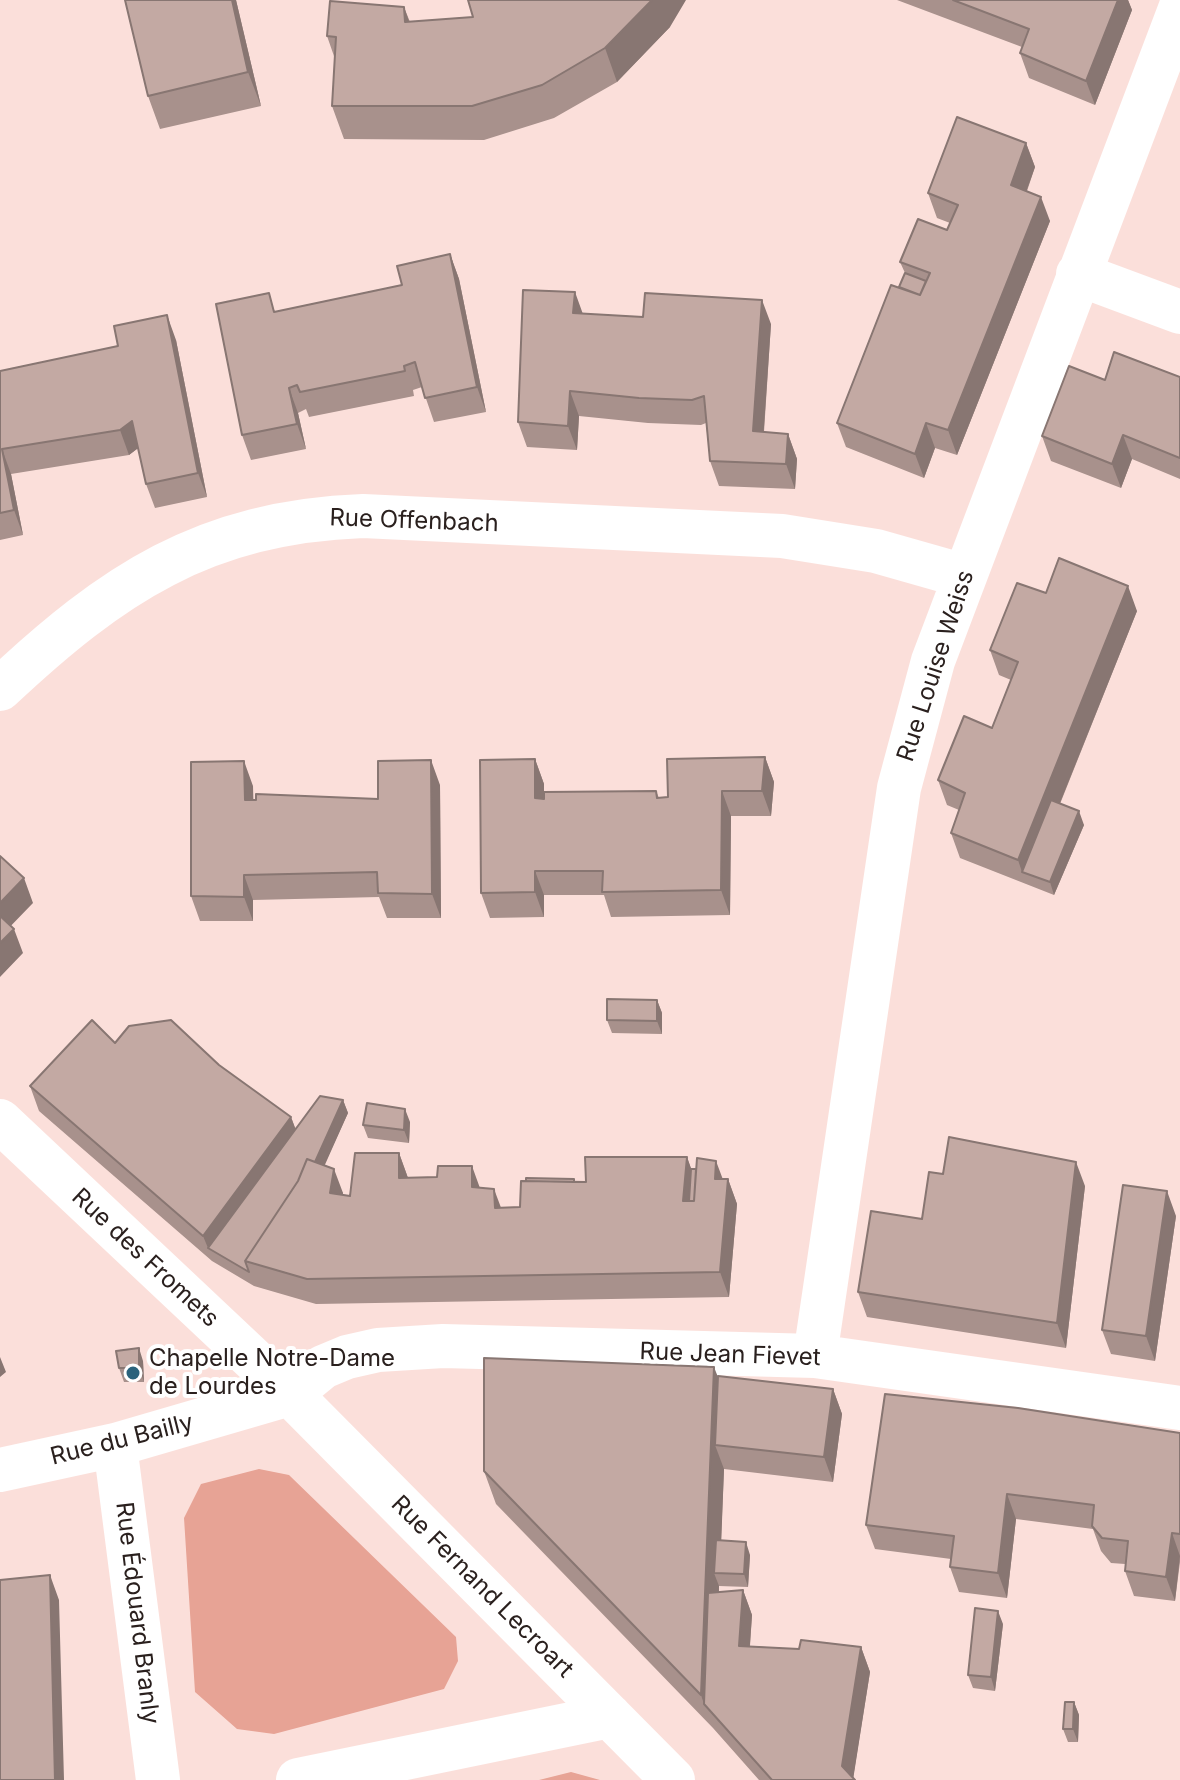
<!DOCTYPE html>
<html>
<head>
<meta charset="utf-8">
<style>
	body { margin:0 }
	canvas { display:block; background:#fbdfda }
</style>
</head>
<body>
<canvas width="1180" height="1780"></canvas>
<script>
const ctx = document.querySelector('canvas').getContext('2d');
ctx.lineJoin = 'round';
function fillPath(path, color) {
  ctx.fillStyle = color;
  ctx.fill(path, 'evenodd');
}
function strokePath(path, color, width, dash) {
  ctx.strokeStyle = color;
  ctx.lineWidth = width;
  ctx.lineCap = dash ? 'butt' : 'round';
  ctx.setLineDash(dash || []);
  ctx.stroke(path);
}
function label(font, color, halo, rows, align = 'center') {
  ctx.font = font + ' Inter,sans-serif';
  ctx.lineWidth = 8;
  ctx.setLineDash([]);
  ctx.textBaseline = 'middle';
  ctx.strokeStyle = halo;
  ctx.fillStyle = color;
  for (const [text, x, y, turn = 0] of rows) {
    ctx.save();
    ctx.translate(x, y);
    ctx.rotate((+turn || 0) * Math.PI / 180);
    ctx.textAlign = isNaN(turn) ? turn : align;
    if (halo) ctx.strokeText(text, 0, 0);
    ctx.fillText(text, 0, 0);
    ctx.restore();
  }
}
const green = new Path2D(`
	M259,1469L289,1475L456,1637L458,1661L444,1689L274,1734L237,1729L195,1692L184,1518L201,1484Z
	M571,1772L600,1780H539Z`);
const street = new Path2D(`
	M1078,274L1180,312
	M0,689C112,584 204,522 363,516L782,536L876,551L964,576
	M0,1121L290,1394L673,1780
	M815,1356L899,788L933,661L1180,9
	M115,1445L158,1780
	M0,1470L115,1445L290,1394L323,1367L347,1357L378,1350L443,1346L815,1356L1180,1408
	M298,1780L610,1716`);
const wall = new Path2D(`
	M125,0H236L261,106L160,129L148,96Z
	M897,0H1128L1132,10L1095,105L1029,78L1020,53L1022,47Z
	M404,7L410,22L670,27L617,82L554,118L484,140L344,139L332,106L335,59L327,36Z
	M1026,143L1035,167L1027,191L1050,221L957,455L935,448L924,478L846,447L837,423L905,273L900,262L947,230L950,223L937,218L928,193Z
	M450,254L459,279L486,412L434,422L422,387L413,390L414,396L309,417L306,409L298,413L306,449L251,460L242,435L276,312L402,285Z
	M583,314L771,324L764,432L788,434L797,459L795,489L719,486L710,461L706,423L701,425L648,423L579,416L577,450L527,447L518,422Z
	M176,340L207,497L155,508L146,484L138,448L129,455L11,474L23,535L0,540V371Z
	M1180,377V479L1132,459L1121,488L1051,461L1042,436L1105,380Z
	M1046,593L1137,611L1060,804L1084,825L1054,895L960,858L951,833L959,810L947,805L938,780L992,728L1011,680L999,675L990,650Z
	M765,757L774,782L771,816H731L730,915L611,917L604,895H544V917L490,918L481,893L535,759L544,784V797L656,791L659,798L668,797Z
	M440,785L441,918H387L379,897L253,900V921H200L191,896L253,786V800L378,799Z
	M657,1000L662,1013V1034L612,1033L607,1020Z
	M115,1043L219,1065L291,1117L295,1128L343,1100L348,1113L324,1165L343,1193L342,1195L350,1196L399,1153L408,1178L480,1188L501,1208L520,1207L575,1182H586L687,1157L691,1169L723,1179H728L737,1204L729,1297L316,1304L254,1286L212,1261L39,1111L30,1086Z
	M410,1122L409,1143L368,1138L363,1125Z
	M1085,1186L1066,1348L867,1317L858,1292L922,1219Z
	M1176,1216L1155,1361L1111,1354L1102,1330Z
	M143,1361L144,1382H124L119,1368Z
	M718,1376L833,1389L842,1414L833,1482L724,1469L721,1540L750,1555L748,1587L719,1586V1592L743,1590L752,1615L750,1646L799,1649L861,1647L870,1672L853,1778L855,1780H759L713,1728L496,1504L484,1471Z
	M1180,1433V1562L1175,1601L1134,1596L1125,1571V1564L1111,1563L1101,1551L1093,1529L1016,1519L1007,1598L959,1592L950,1567L951,1559L875,1549L866,1525Z
	M1003,1624L995,1691L973,1688L968,1675Z
	M1074,1702L1079,1715L1078,1742H1068L1063,1729Z`);
const shadedWall = new Path2D(`
	M232,0H236L261,106L248,72Z
	M652,0H686L670,27L617,82L605,48Z
	M1118,0H1128L1132,10L1095,105L1086,81Z
	M404,7L416,41L405,22Z
	M1026,143L1035,167L1020,209L1011,185Z
	M1041,197L1050,221L957,455L948,430Z
	M450,254L459,279L486,412L477,387Z
	M575,292L584,317L573,313Z
	M762,300L771,324L762,456L753,431Z
	M167,315L176,340L207,497L198,473Z
	M289,388L298,413L306,449L297,424Z
	M570,391L579,416L577,450L568,426Z
	M132,421L141,446L129,455L120,430Z
	M926,423L935,448L924,478L915,454Z
	M788,434L797,459L795,489L786,464Z
	M1123,435L1132,459L1121,488L1112,464Z
	M2,449L11,474L23,535L14,510Z
	M1128,586L1137,611L1031,875L1022,872L1018,860Z
	M765,757L774,782L771,816L762,791Z
	M535,759L544,784V823L535,798Z
	M431,760L440,785L441,918L432,894Z
	M244,761L253,786L254,824L245,800Z
	M722,791L731,816L730,915L721,890Z
	M1079,811L1084,825L1054,895L1050,882Z
	M535,871L544,895V917L535,892Z
	M244,875L253,900V921L244,897Z
	M24,878L33,903L2,935L0,928V903Z
	M14,929L23,953L0,977V943Z
	M657,1000L662,1013V1034L657,1021Z
	M343,1100L348,1113L307,1205L266,1267Z
	M405,1109L410,1122L409,1143L404,1130Z
	M291,1117L300,1141L208,1248L203,1236Z
	M399,1153L408,1178H399Z
	M687,1157L696,1182L694,1212L683,1201Z
	M716,1161L725,1185L715,1179Z
	M1076,1162L1085,1186L1066,1348L1057,1323Z
	M472,1166L481,1191L472,1187Z
	M334,1169L343,1193L339,1218L330,1193Z
	M728,1179L737,1204L729,1297L720,1272Z
	M494,1189L503,1213L495,1208Z
	M1167,1191L1176,1216L1155,1361L1146,1336Z
	M139,1348L143,1361L144,1382L139,1368Z
	M0,1357L6,1372L0,1377Z
	M714,1367L727,1400L715,1445L724,1469L720,1573H714L719,1586L714,1714L704,1704L701,1695Z
	M833,1389L842,1414L833,1482L824,1457Z
	M1007,1494L1016,1519L1007,1598L998,1573Z
	M1172,1533L1180,1556L1175,1601L1166,1577Z
	M746,1542L750,1555L748,1587L744,1574Z
	M50,1575L59,1600L64,1780H55Z
	M743,1590L752,1615L748,1671L739,1646Z
	M998,1611L1003,1624L995,1691L991,1677Z
	M861,1647L870,1672L853,1780L842,1766Z
	M1074,1702L1079,1715L1078,1742L1073,1729Z`);
const building = new Path2D(`
	M125,0H232L248,72L148,96Z
	M468,0H652L605,48L542,85L472,106H332L336,37L327,36L330,1L404,7L405,22L473,17Z
	M953,0H1118L1086,81L1020,53L1029,29Z
	M957,117L1026,143L1011,185L1041,197L948,430L926,423L915,454L837,423L891,285L920,295L930,273L900,262L918,219L947,230L958,205L928,193Z
	M450,254L477,387L425,398L415,362L404,366L405,371L300,392L297,385L289,388L297,424L242,435L216,304L269,293L274,312L402,285L397,266Z
	M905,273L926,281L920,295L899,287Z
	M523,290L575,292L573,313L643,317L645,293L762,300L753,431L788,434L786,464L710,461L704,396L692,400L639,398L570,391L568,426L518,422Z
	M167,315L198,473L146,484L132,421L120,430L2,449L14,510L0,513V371L118,346L114,326Z
	M1114,352L1180,377V458L1123,435L1112,464L1042,436L1069,366L1105,380Z
	M1059,558L1128,586L1018,860L951,833L965,793L938,780L964,716L992,728L1018,662L990,650L1017,583L1046,593Z
	M765,757L762,791H722L721,890L602,892L603,871H535V892L481,893L480,760L535,759V798L544,799V792L656,791L657,798L668,797L667,759Z
	M431,760L432,894L378,893L377,872L244,875V897L191,896V762L244,761L245,800H256V794L378,799V761Z
	M1051,800L1079,811L1050,882L1022,872Z
	M0,856L24,878L0,903Z
	M0,916L14,929L0,943Z
	M607,999L657,1000V1021L607,1020Z
	M92,1020L115,1043L129,1026L171,1020L219,1065L291,1117L203,1236L30,1086Z
	M320,1096L343,1100L315,1162L307,1159L298,1181L245,1261L249,1272L208,1248Z
	M367,1103L405,1109L404,1130L363,1125Z
	M949,1137L1076,1162L1057,1323L858,1292L871,1211L922,1219L929,1172L943,1174Z
	M355,1153H399V1178L437,1177L438,1166H472V1187L494,1189L495,1208L520,1207L521,1181L586,1182L585,1157H687L683,1201H694L697,1158L716,1161L715,1179H728L720,1272L307,1279L245,1261L298,1181L307,1159L334,1169L330,1193L350,1196Z
	M691,1169H696L694,1201H689Z
	M526,1178L574,1179V1182L526,1181Z
	M1123,1185L1167,1191L1146,1336L1102,1330Z
	M139,1348V1368H119L116,1351Z
	M484,1358L714,1367L701,1695L484,1471Z
	M718,1376L833,1389L824,1457L715,1445Z
	M885,1394L1018,1408L1180,1433V1534L1172,1533L1166,1577L1125,1571L1128,1541L1102,1538L1092,1526L1094,1505L1007,1494L998,1573L950,1567L954,1536L866,1525Z
	M716,1540L746,1542L744,1574L714,1573Z
	M50,1575L55,1780H0V1580Z
	M743,1590L739,1646L799,1649L801,1640L861,1647L842,1766L855,1780H772L704,1704L708,1593Z
	M975,1608L998,1611L991,1677L968,1675Z
	M1065,1702H1074L1073,1729H1063Z`);
const markers = [
	[133,1373,8,"#2a627c"]
];
const streetNames = [
	["Rue Offenbach",414,521,2],
	["Rue Louise Weiss",936,666,-72],
	["Rue des Fromets",145,1258,43],
	["Rue Jean Fievet",730,1355,2],
	["Rue du Bailly",122,1440,-14],
	["Rue Fernand Lecroart",482,1587,45],
	["Rue Édouard Branly",137,1613,83]
];
const poiNames = [
	["Chapelle Notre-Dame",149,1359],
	["de Lourdes",149,1387]
];
fillPath(green, '#e7a395');
strokePath(street, '#fff', 44);
fillPath(wall, '#a8918c');
fillPath(shadedWall, '#887672');
fillPath(building, '#c3a9a3');
strokePath(building, '#887672', 2);
for (const [x, y, r, color] of markers) {
  const dot = new Path2D();
  dot.arc(x, y, r, 0, 2 * Math.PI);
  ctx.fillStyle = color;
  ctx.fill(dot);
  strokePath(dot, '#fff', 3);
}
label('24px', '#2a201e', '#fff', streetNames);
label('24px', '#2a201e', '#fff', poiNames, 'left');
</script>
</body>
</html>
